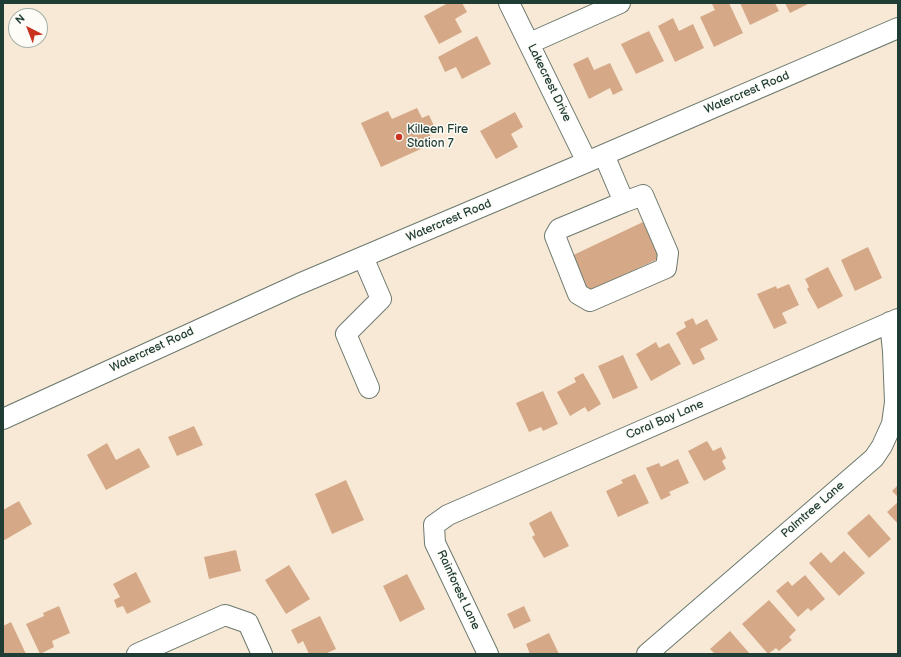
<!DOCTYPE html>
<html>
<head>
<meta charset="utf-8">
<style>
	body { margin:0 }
	#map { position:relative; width:901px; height:657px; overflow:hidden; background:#f8e9d6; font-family:"Balsamiq Sans",sans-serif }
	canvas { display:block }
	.frame { position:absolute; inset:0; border:4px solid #1f3d34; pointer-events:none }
	.north { position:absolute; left:8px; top:8px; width:40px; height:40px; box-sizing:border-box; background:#fdfcf7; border:1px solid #a4b0a9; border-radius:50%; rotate:318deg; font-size:11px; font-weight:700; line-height:16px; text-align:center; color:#1f3d34 }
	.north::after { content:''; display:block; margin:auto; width:14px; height:18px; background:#c8321e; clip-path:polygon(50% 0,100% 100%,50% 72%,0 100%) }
</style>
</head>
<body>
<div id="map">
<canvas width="901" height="657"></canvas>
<div class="frame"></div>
<div class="north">N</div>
</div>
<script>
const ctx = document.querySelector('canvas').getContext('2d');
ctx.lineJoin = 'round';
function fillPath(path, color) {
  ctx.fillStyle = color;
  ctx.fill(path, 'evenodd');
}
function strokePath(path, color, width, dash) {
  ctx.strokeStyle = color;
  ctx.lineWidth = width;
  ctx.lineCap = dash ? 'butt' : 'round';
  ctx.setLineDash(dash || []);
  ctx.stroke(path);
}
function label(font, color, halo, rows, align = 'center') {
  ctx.font = font + ' "Balsamiq Sans",sans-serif';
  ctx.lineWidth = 3;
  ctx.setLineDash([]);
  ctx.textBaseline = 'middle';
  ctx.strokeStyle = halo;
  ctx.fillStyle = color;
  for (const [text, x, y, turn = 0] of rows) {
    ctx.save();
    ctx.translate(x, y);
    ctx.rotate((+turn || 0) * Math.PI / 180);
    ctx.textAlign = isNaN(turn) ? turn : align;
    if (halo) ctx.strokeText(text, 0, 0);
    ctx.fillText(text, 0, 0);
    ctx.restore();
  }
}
const building = new Path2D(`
	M448,3H462L467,12L455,19L462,32L439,44L424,16Z
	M714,3H729L743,33L714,47L700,17L715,10L712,4Z
	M740,3H775L779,11L750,25Z
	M785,3H810L790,13Z
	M673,18L679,31L693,24L704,48L675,62L658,26Z
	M649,31L664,61L636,74L621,44Z
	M477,36L491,64L462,79L456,67L445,72L438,57Z
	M588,57L594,70L610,63L623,90L613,95L610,88L589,99L573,64Z
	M417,108L422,118L429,115L435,128L428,131L434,143L381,167L361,123L388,111L392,119Z
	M515,112L523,127L511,134L518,147L496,159L480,131Z
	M643,222L660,258L583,294L567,258Z
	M868,247L882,278L855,291L841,260Z
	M828,267L843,296L818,309L807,289L809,287L805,279Z
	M789,284L799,305L782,313L787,323L774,329L757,294L776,286L777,289Z
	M693,318L696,325L707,319L718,340L700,349L705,359L693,365L676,333L686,327L684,322Z
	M656,342L659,348L669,343L681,364L651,381L636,354Z
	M623,355L638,388L613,399L598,366Z
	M583,373L601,404L588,412L585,407L570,416L557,392L576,382L574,378Z
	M543,391L558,424L543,431L541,427L529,432L516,403Z
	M194,426L203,445L177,456L168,437Z
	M707,441L713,451L721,447L726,458L722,461L726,469L704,481L688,451Z
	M107,443L116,460L139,448L150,467L106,490L87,455Z
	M678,459L689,483L669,492L671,495L661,500L646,468L659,463L661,467Z
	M635,474L649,503L618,517L606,491L623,483L621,480Z
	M346,480L364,520L332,534L315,494Z
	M898,485V497L892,491Z
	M19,501L32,524L3,541V510Z
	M898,502V524L887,512Z
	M551,511L569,546L544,558L532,537L535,535L529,523Z
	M869,514L891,539L869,558L847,533Z
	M236,550L241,571L209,579L204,557Z
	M844,551L865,573L839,596L809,563L821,552L831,563Z
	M289,565L310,599L286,614L265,580Z
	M136,572L151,602L127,614L123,606L117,608L114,600L120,597L113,584Z
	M407,574L425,609L400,622L383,586Z
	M805,575L825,599L811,611L808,608L798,617L776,591L788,581L792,586Z
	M769,600L796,630L789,637L792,640L779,651L776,648L768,654L742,624Z
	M59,606L70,633L52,641L54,647L40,654L26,624L44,616L43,613Z
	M524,606L531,621L514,629L507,614Z
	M320,616L336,649L325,654H309L303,641L298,644L291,630Z
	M11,622L26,654H3V626Z
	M730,631L750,654H715L710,649Z
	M549,633L559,654H530L526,644Z`);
const minor = new Path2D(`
	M509,3L587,162
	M530,43L620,3
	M604,155L624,202L559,229L555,236L578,294L590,301L666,268L668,253L643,195L624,202
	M363,257L381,299L346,334L369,388
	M3,419L299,284L587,162L898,28
	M137,654L225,615L248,623L262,654
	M488,654L435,543L434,525L448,515L898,319
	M647,654L874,458L882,446L892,424L895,402L893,351L890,322`);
const markers = [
	[399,137,4,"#c8321e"]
];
const streetNames = [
	["Lakecrest Drive",549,83,64],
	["Watercrest Road",747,93,-23],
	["Watercrest Road",449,221,-23],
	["Watercrest Road",152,350,-25],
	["Coral Bay Lane",665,420,-23],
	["Palmtree Lane",813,510,-41],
	["Rainforest Lane",458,590,65]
];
const poiNames = [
	["Killeen Fire",407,130],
	["Station 7",407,144]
];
fillPath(building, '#d5a987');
strokePath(minor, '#6b796d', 22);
strokePath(minor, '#fff', 20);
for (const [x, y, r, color] of markers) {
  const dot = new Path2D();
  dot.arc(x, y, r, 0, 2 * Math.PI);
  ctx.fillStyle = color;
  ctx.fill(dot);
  strokePath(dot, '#fdfcf7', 1.5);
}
label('12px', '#1f3d34', '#fdfcf7', streetNames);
label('12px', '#1f3d34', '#fdfcf7', poiNames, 'left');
</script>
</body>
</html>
